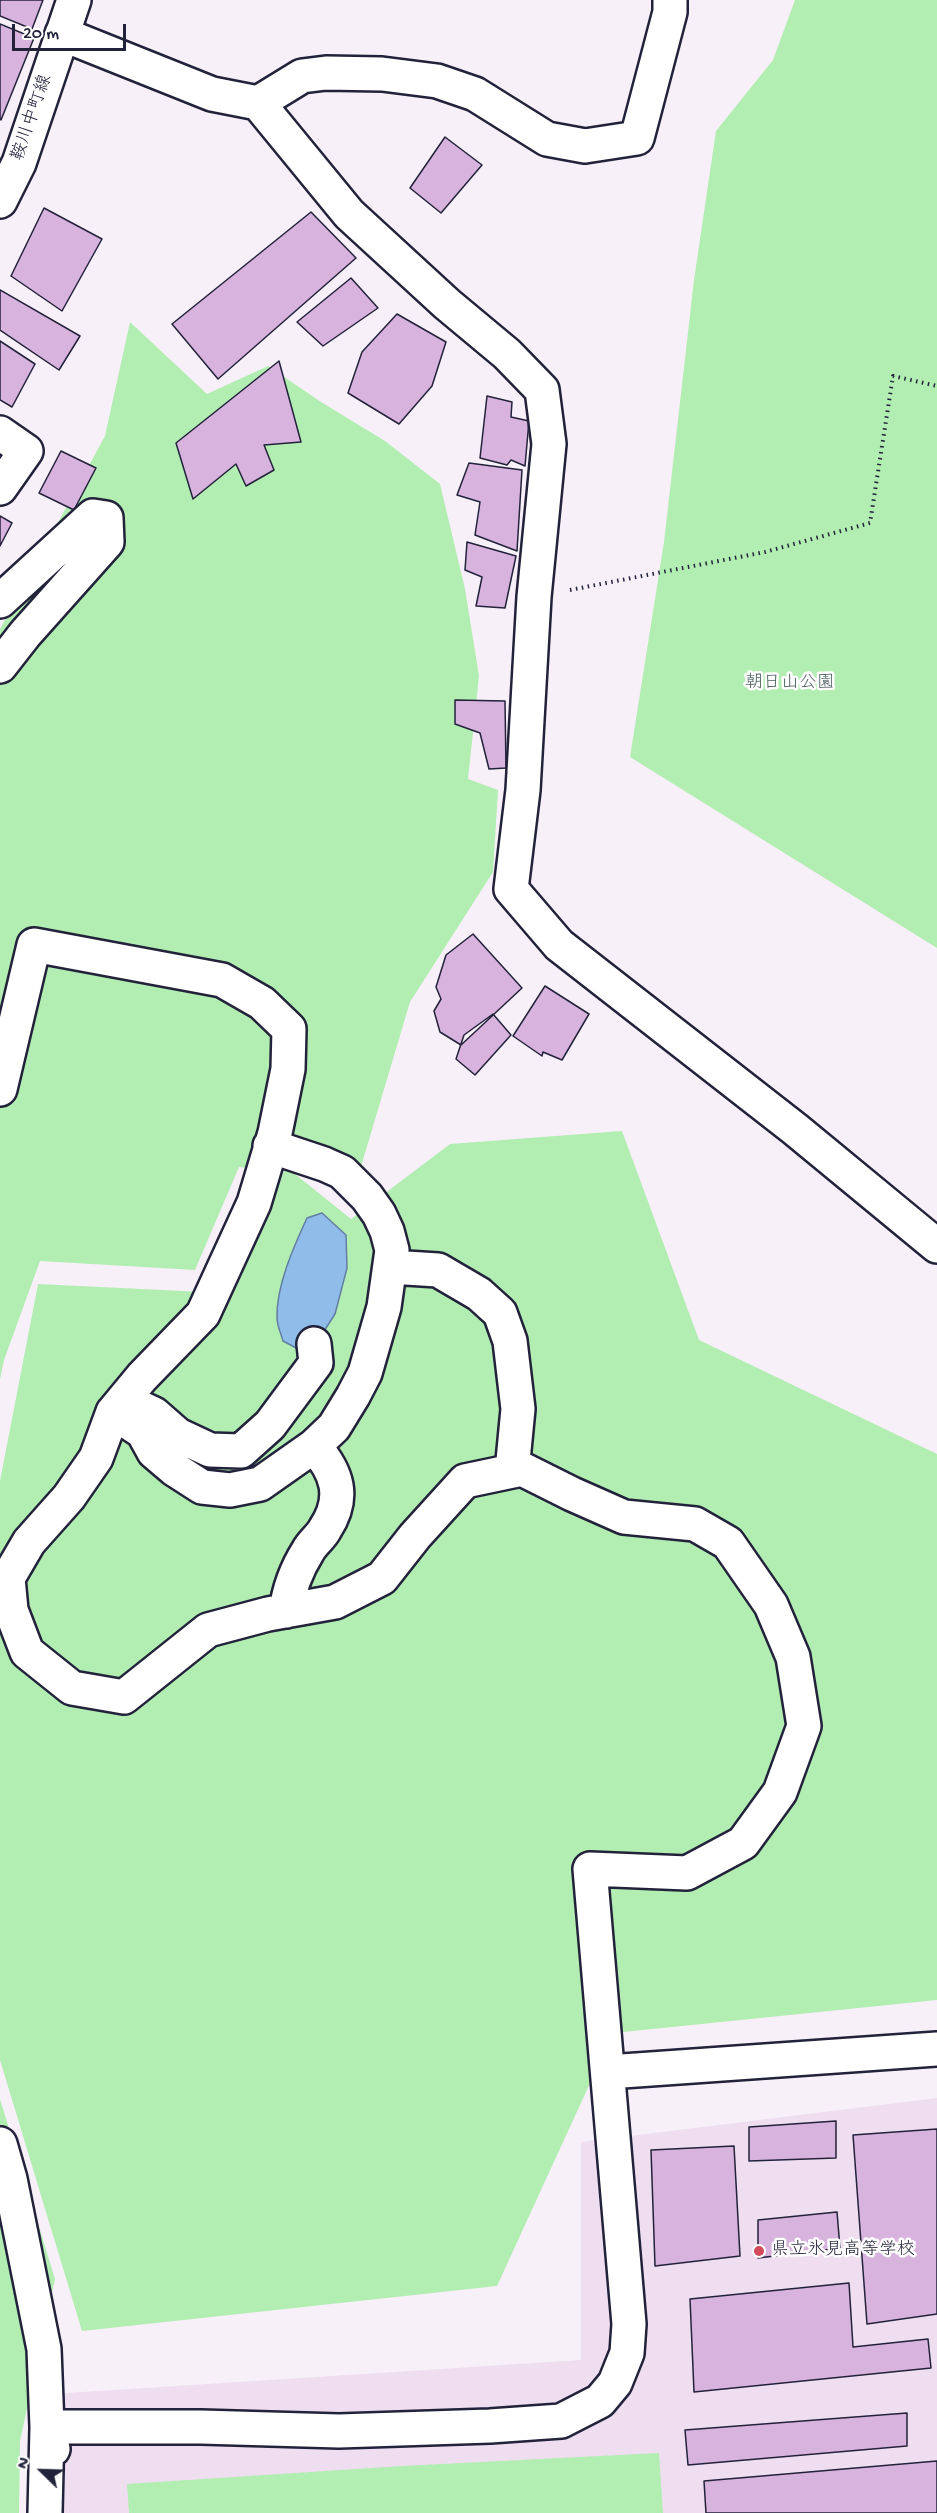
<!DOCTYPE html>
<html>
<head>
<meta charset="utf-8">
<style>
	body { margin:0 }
	#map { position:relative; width:937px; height:2513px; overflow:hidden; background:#f7f0f8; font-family:"Gochi Hand",sans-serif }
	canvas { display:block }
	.north { position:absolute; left:12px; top:2441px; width:60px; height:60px; -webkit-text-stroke:4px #fff; paint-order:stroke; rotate:293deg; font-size:16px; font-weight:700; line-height:24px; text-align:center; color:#22223b }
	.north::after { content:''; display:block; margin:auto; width:21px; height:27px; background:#22223b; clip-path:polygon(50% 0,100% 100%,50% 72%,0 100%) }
	.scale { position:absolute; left:12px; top:24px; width:114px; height:27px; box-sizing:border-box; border:3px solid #22223b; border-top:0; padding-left:8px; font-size:18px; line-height:21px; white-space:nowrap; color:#22223b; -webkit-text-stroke:4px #fff; paint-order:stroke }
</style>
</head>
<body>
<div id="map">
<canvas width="937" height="2513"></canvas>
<div class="north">N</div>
<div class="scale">20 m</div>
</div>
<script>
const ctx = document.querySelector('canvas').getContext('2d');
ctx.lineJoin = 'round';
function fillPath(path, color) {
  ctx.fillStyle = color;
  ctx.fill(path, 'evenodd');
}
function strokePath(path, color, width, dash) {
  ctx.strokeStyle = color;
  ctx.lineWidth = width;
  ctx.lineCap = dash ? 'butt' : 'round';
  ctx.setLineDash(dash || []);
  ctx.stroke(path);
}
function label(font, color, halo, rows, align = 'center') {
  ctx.font = font + ' "Gochi Hand","Klee One",sans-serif';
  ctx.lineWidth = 5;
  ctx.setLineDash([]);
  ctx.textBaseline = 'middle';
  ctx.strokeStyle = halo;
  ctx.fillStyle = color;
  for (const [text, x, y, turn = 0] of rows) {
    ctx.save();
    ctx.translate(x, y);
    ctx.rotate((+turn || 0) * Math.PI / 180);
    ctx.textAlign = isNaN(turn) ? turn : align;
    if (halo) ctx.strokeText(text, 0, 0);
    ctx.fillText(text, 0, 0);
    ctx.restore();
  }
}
const built = new Path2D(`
	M937,2098V2513H32L36,2395L581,2360V2142Z`);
const green = new Path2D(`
	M795,0H937V948L630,757L664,542L694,280L716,131L773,60Z
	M130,322L207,394L268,366L321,402L385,441L440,484L465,589L479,676L468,779L498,790L493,872L410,1002L357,1180L295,1174L351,1219L450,1144L622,1131L699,1340L937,1454V2000L613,2033L497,2286L82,2331L0,2060V1481L38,1284L204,1292L284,1172L239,1167L195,1270L40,1261L4,1360L0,1379V629L105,436Z
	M0,2099L55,2279L20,2441L19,2513H0Z
	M659,2453L663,2513H129L127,2484L402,2466Z`);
const water = new Path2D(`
	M322,1213L346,1235L347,1268L335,1314L317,1342L302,1351L283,1341C281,1334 277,1325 277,1318C276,1286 294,1246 307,1218Z`);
const building = new Path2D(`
	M0,0H43L32,29L0,16Z
	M0,24L34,38L1,120L0,119Z
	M445,137L482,165L441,213L410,188Z
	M44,208L102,239L62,311L11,276Z
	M311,212L356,258L218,379L172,324Z
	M351,278L378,308L323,346L297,322Z
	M0,290L80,336L59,370L0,330Z
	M397,314L446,342L432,386L399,424L348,393L362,352Z
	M0,341L35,364L12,407L0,400Z
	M279,361L301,442L264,445L274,470L246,486L236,464L193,499L176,443Z
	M487,396L512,402L511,417L529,421L525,466L511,460L507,465L480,458Z
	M61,451L96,468L74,510L39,493Z
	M469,463L522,470L517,551L475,535L480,502L457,495Z
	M0,516L12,523L0,546Z
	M467,542L516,556L505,608L476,606L482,577L465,570Z
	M455,700L505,701L506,768L489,769L480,733L455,724Z
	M473,934L522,988L461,1045L440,1032L434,1011L441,999L436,987L446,955Z
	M545,986L589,1014L562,1060L543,1052L542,1056L513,1036Z
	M493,1014L511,1035L475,1075L456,1059L464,1035Z
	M836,2121V2158L749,2161V2127Z
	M937,2129V2314L867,2324L853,2135Z
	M734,2146L740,2256L655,2266L651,2150Z
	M837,2212L840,2248L758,2258V2220Z
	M849,2283L853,2347L928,2339L931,2368L694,2392L690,2299Z
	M907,2413V2446L688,2465L685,2430Z
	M937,2461V2513H706L704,2481Z`);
const path = new Path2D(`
	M570,590L765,552L870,523L893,376L937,386`);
const minor = new Path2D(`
	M62,34L212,94L258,103L349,214L447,304L507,354L542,390L549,444L534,597L523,790L511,889L559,945L795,1129L937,1246
	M258,103L302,76L326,73L382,74L437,81L475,94L547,139L585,146L637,138L670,12V0
	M0,433L26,451L0,488
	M0,601L93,516L106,518L107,542L25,634L0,666
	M0,1089L34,945L222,980L262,1003L289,1029L288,1069L275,1133L254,1203L203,1314L142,1377L113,1412L96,1458L69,1497L29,1542L8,1578L11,1610L27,1652L72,1688L124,1697L208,1630L268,1614L335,1602L382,1578L415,1536L465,1481L522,1469L572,1494L624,1517L695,1524L728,1543L771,1605L793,1657L804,1726L780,1792L743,1843L687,1873L590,1869L629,2324L627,2353L615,2383L600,2401L561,2421L490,2426L339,2431L201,2427H47L45,2513
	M390,1267L438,1270L479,1294L500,1313L510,1341L518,1409L512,1471
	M128,1402L154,1414L178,1435L210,1450L241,1451L270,1425L316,1363L314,1344
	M113,1412L143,1432L154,1452L174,1469L202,1487L230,1490L260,1484L314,1446L334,1427L353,1396L365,1373L384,1307L392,1250L387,1231L379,1214L367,1197L342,1172L324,1164L270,1146
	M286,1611C289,1589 296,1570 308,1551C312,1543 321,1537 325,1529C346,1497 337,1472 314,1446
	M608,2072L937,2049
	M0,2144L10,2179L44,2349L47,2427L53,2449`);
const secondary = new Path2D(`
	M0,201L19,163L74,0`);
const markers = [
	[759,2251,6,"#d1495b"]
];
const streetNames = [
	["鞍川中町線",33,118,-71]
];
const parkNames = [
	["朝日山公園",790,684]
];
const poiNames = [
	["県立氷見高等学校",771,2251]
];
fillPath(built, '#eedef0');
fillPath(green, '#b2edb2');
fillPath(water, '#8fbce9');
strokePath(water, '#637ea3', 1.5);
fillPath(building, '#d8b3dd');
strokePath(building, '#22223b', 1.5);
strokePath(minor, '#22223b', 38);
strokePath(secondary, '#22223b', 38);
strokePath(path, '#22223b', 4, [1.5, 4.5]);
strokePath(minor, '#fff', 33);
strokePath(secondary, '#fff', 33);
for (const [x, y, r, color] of markers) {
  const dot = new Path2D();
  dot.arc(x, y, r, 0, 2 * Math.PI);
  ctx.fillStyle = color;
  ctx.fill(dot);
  strokePath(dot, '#fff', 2);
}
label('18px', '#22223b', '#fff', streetNames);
label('18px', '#4d5f5f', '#fff', parkNames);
label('18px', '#22223b', '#fff', poiNames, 'left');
</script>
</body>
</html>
